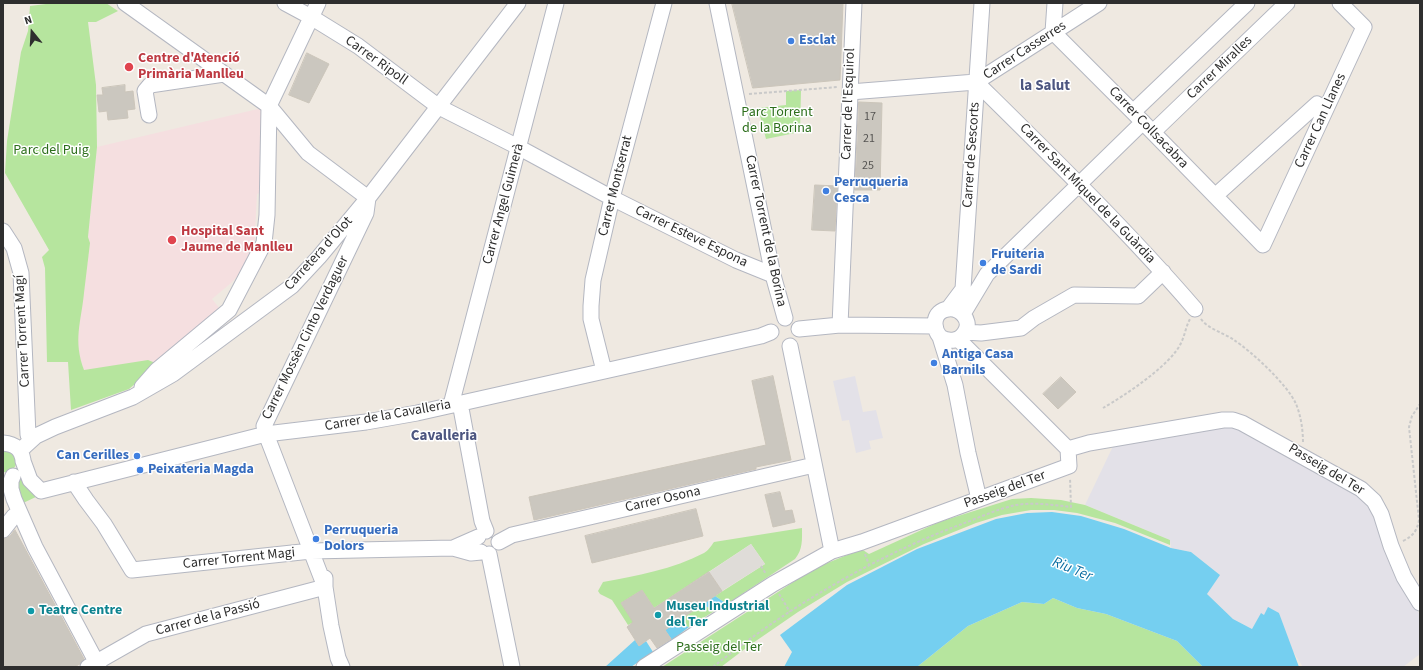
<!DOCTYPE html>
<html>
<head>
<meta charset="utf-8">
<style>
	body { margin:0 }
	#map { position:relative; width:1423px; height:670px; overflow:hidden; background:#efe9e1; font-family:"Source Sans 3",sans-serif }
	canvas { display:block }
	.frame { position:absolute; inset:0; border:4px solid #2e2e2e; pointer-events:none }
	.north { position:absolute; left:12px; top:12px; width:40px; height:40px; -webkit-text-stroke:3px #fff; paint-order:stroke; rotate:342deg; font-size:11px; font-weight:700; line-height:16px; text-align:center; color:#2e2e2e }
	.north::after { content:''; display:block; margin:auto; width:14px; height:18px; background:#2e2e2e; clip-path:polygon(50% 0,100% 100%,50% 72%,0 100%) }
</style>
</head>
<body>
<div id="map">
<canvas width="1423" height="670"></canvas>
<div class="frame"></div>
<div class="north">N</div>
</div>
<script>
const ctx = document.querySelector('canvas').getContext('2d');
ctx.lineJoin = 'round';
function fillPath(path, color) {
  ctx.fillStyle = color;
  ctx.fill(path, 'evenodd');
}
function strokePath(path, color, width, dash) {
  ctx.strokeStyle = color;
  ctx.lineWidth = width;
  ctx.lineCap = dash ? 'butt' : 'round';
  ctx.setLineDash(dash || []);
  ctx.stroke(path);
}
function label(font, color, halo, rows, align = 'center') {
  ctx.font = font + ' "Source Sans 3",sans-serif';
  ctx.lineWidth = 3;
  ctx.setLineDash([]);
  ctx.textBaseline = 'middle';
  ctx.strokeStyle = halo;
  ctx.fillStyle = color;
  for (const [text, x, y, turn = 0] of rows) {
    ctx.save();
    ctx.translate(x, y);
    ctx.rotate((+turn || 0) * Math.PI / 180);
    ctx.textAlign = isNaN(turn) ? turn : align;
    if (halo) ctx.strokeText(text, 0, 0);
    ctx.fillText(text, 0, 0);
    ctx.restore();
  }
}
const industrial = new Path2D(`
	M855,376L863,412L876,410L883,438L869,441L871,449L856,453L849,420L842,421L833,381Z
	M1233,426L1365,499L1376,517L1391,567L1420,615V654L1403,667H1303L1292,650L1279,613L1264,615L1261,614L1252,629L1233,619L1207,594L1219,574L1191,552L1171,548L1170,540L1085,505L1115,442Z`);
const medical = new Path2D(`
	M262,108L260,193L257,194L255,231V243L246,267L231,283L212,299L220,309L158,364L84,370L80,358L77,338L90,243L88,237L97,147Z`);
const green = new Path2D(`
	M54,3H106L118,11L96,22H88L96,85L97,147L88,237L90,243C88,260 86,276 84,293C81,323 73,340 84,370L148,360L158,364L129,389L71,410L68,362H47L45,268L42,257L49,250L5,173L7,141L21,52L28,31L30,6Z
	M801,90L800,133H795L766,139L758,108L786,105V91Z
	M3,450L13,452L17,462C15,469 10,473 3,472Z
	M23,475L40,495L21,504L18,498V480Z
	M1031,498L1061,500L1085,505L1170,540V545L1115,523L1077,513L1054,510H1031L1002,515L976,523L924,544L847,582L798,612L750,645L721,667H662L815,568L857,551L863,550L869,554L939,522L1012,499Z
	M802,528C802,540 803,549 795,559L727,604L715,596L765,564L751,544L654,608L642,590L621,603L634,622L628,625L612,600L600,594L598,591L603,582C635,576 674,569 704,553C708,551 711,546 714,542Z
	M1053,598L1077,608L1106,614L1177,641L1203,667H917L968,626L1022,602L1044,604Z
	M702,605L716,610L689,627L675,623Z`);
const plaza = new Path2D(`
	M751,544L765,564L722,591L709,572Z`);
const water = new Path2D(`
	M1052,512L1081,516L1124,529L1171,548L1191,552L1220,575L1207,594L1233,619L1252,629L1261,613L1264,615L1268,607L1279,613L1299,667H1203L1177,641L1106,614L1077,608L1053,598L1044,604L1022,602L968,626L917,667H784L792,652L780,635L847,585L917,549L996,519L1027,513Z
	M715,596L727,604L716,610L702,605Z
	M675,623L689,627L672,640L665,630Z
	M635,640L639,646L646,641L653,652L631,667H605Z`);
const building = new Path2D(`
	M732,3H843L840,80L753,88Z
	M307,53L329,64L309,103L289,95Z
	M125,85V92L133,91L135,109L127,110L128,118L108,120L107,111L99,112L97,95H103L102,88Z
	M859,102L882,103L880,190H855Z
	M815,185L837,186L835,231L812,230Z
	M773,376L791,460L756,467V469L534,520L529,497L766,445L752,381Z
	M1061,377L1076,392L1058,409L1043,394Z
	M780,492L785,511L792,510L795,522L773,527L765,495Z
	M696,509L703,536L592,563L585,536Z
	M15,530L84,659L80,664L74,667H3V539L10,536Z
	M709,572L722,591L665,630L671,639L657,648L650,638L639,646L627,627L633,622L621,603L642,590L654,608Z`);
const path = new Path2D(`
	M749,94L838,87
	M1201,319C1208,329 1224,333 1234,340C1251,351 1288,385 1296,404C1301,416 1303,430 1303,443
	M1103,408C1124,396 1171,365 1181,343C1185,335 1186,326 1190,319
	M1403,541C1413,536 1417,531 1419,520L1409,427L1412,416L1420,404
	M865,554L869,565
	M761,566L766,574
	M779,594L790,612
	M713,667C787,608 873,557 962,524C978,518 1000,508 1016,505C1034,502 1053,505 1071,507L1070,478`);
const minor = new Path2D(`
	M125,3L269,106L308,153L368,198L366,213L264,426L266,434L325,587L331,626L338,658L342,667
	M285,3L311,17L358,46L439,107L518,147L612,198L736,260L773,275
	M717,3L773,275L785,318
	M1055,3L1053,32L1133,112L1263,245L1364,27L1340,3
	M976,82C1051,156 1126,229 1195,309
	M850,92L976,82L1099,3
	M1133,112L1247,3
	M149,115L145,91L150,85L224,74
	M1153,132L1287,3
	M1215,196L1317,104L1326,109
	M3,231L14,248L21,273L28,435
	M948,309L963,289L982,3
	M963,314L987,274L1143,122
	M840,325L854,3
	M799,329L840,325L935,326
	M965,332L981,333L1021,328L1034,318L1074,295L1138,296L1163,272
	M940,337C950,343 961,341 966,330C971,320 960,307 948,309C933,311 932,327 940,337L955,385L968,453L979,499
	M958,339L1068,449
	M790,346L832,551
	M604,371L591,319V306L593,280L612,198L664,3
	M142,387L157,370L229,310L264,243L267,215L269,106L318,3
	M460,403L482,521L486,531
	M451,405L556,3
	M3,443C14,444 21,448 23,460
	M20,451L25,446L36,436L55,427L133,397L173,374L292,286L319,257L368,198L518,3
	M23,461L30,480L41,491L266,434L366,422L417,413L761,336L771,332
	M13,476L11,481V489L14,499L35,547L99,667
	M74,482L86,500L104,524L132,570L311,551L453,548L471,553L481,552
	M3,530L14,516
	M499,542L512,535L814,465
	M453,548L478,537
	M489,554L512,667
	M88,667L146,634L325,587V578
	M644,667L773,584L832,551L862,542L1069,466L1068,449L1089,443L1223,420H1233L1242,423L1361,489L1374,501L1381,514L1391,546L1404,577L1420,603`);
const markers = [
	[791,41,4,"#3f7fe0"],
	[129,67,5,"#e0444e"],
	[826,191,4,"#3f7fe0"],
	[172,240,5,"#e0444e"],
	[983,263,4,"#3f7fe0"],
	[934,363,4,"#3f7fe0"],
	[137,456,4,"#3f7fe0"],
	[140,470,4,"#3f7fe0"],
	[316,539,4,"#3f7fe0"],
	[31,611,4,"#0f9aa8"],
	[658,615,4,"#0f9aa8"]
];
const numberNames = [
	["17",870,117],
	["21",869,139],
	["25",868,166]
];
const shopNames = [
	["Esclat",799,41],
	["Perruqueria",834,183],
	["Cesca",834,199],
	["Fruiteria",991,255],
	["de Sardi",991,271],
	["Antiga Casa",942,355],
	["Barnils",942,371],
	["Can Cerilles",129,456,"right"],
	["Peixateria Magda",148,470],
	["Perruqueria",324,531],
	["Dolors",324,547]
];
const streetNames = [
	["Carrer Casserres",1025,51,-33],
	["Carrer Ripoll",376,61,36],
	["Carrer Miralles",1220,68,-44],
	["Carrer de l'Esquirol",849,104,-88],
	["Carrer Can Llanes",1321,121,-65],
	["Carrer Collsacabra",1148,128,46],
	["Carrer de Sescorts",972,155,-86],
	["Carrer Montserrat",616,186,-76],
	["Carrer Sant Miquel de la Guàrdia",1087,194,46],
	["Carrer Angel Guimerà",504,204,-75],
	["Carrer Torrent de la Borina",765,231,78],
	["Carrer Esteve Espona",691,237,26],
	["Carretera d'Olot",319,254,-48],
	["Carrer Torrent Magí",23,331,-93],
	["Carrer Mossèn Cinto Verdaguer",306,338,-64],
	["Carrer de la Cavalleria",388,416,-10],
	["Passeig del Ter",1326,470,31],
	["Passeig del Ter",1005,490,-20],
	["Carrer Osona",663,500,-13],
	["Carrer Torrent Magi",239,559,-6],
	["Carrer de la Passió",208,618,-15]
];
const healthNames = [
	["Centre d'Atenció",138,59],
	["Primària Manlleu",138,75],
	["Hospital Sant",181,232],
	["Jaume de Manlleu",181,248]
];
const parkNames = [
	["Parc Torrent",777,113],
	["de la Borina",777,129],
	["Parc del Puig",51,151],
	["Passeig del Ter",719,648]
];
const cultureNames = [
	["Museu Industrial",666,607],
	["del Ter",666,623],
	["Teatre Centre",39,611]
];
const neighbourhoodNames = [
	["la Salut",1045,87],
	["Cavalleria",444,437]
];
const waterNames = [
	["Riu Ter",1072,570,22]
];
fillPath(industrial, '#e3e1e8');
fillPath(medical, '#f5dfe0');
fillPath(green, '#b6e59e');
fillPath(plaza, '#dfdcd8');
fillPath(water, '#75cff0');
fillPath(building, '#cbc7bf');
strokePath(building, '#cbc5ba', 1);
strokePath(minor, '#b4b7c1', 17);
strokePath(path, '#c9c9c9', 2, [3, 2]);
strokePath(minor, '#fff', 15);
for (const [x, y, r, color] of markers) {
  const dot = new Path2D();
  dot.arc(x, y, r, 0, 2 * Math.PI);
  ctx.fillStyle = color;
  ctx.fill(dot);
  strokePath(dot, '#fff', 1.5);
}
label('12px', '#555452', null, numberNames);
label('bold 14px', '#366cbe', '#fff', shopNames, 'left');
label('14px', '#2e2e2e', '#fff', streetNames);
label('bold 14px', '#be3a42', '#fff', healthNames, 'left');
label('14px', '#2c6e1b', '#fff', parkNames);
label('bold 14px', '#0d838f', '#fff', cultureNames, 'left');
label('bold 15px', '#4d5680', '#fff', neighbourhoodNames);
label('italic 15px', '#0d6fa3', '#fff', waterNames);
</script>
</body>
</html>
